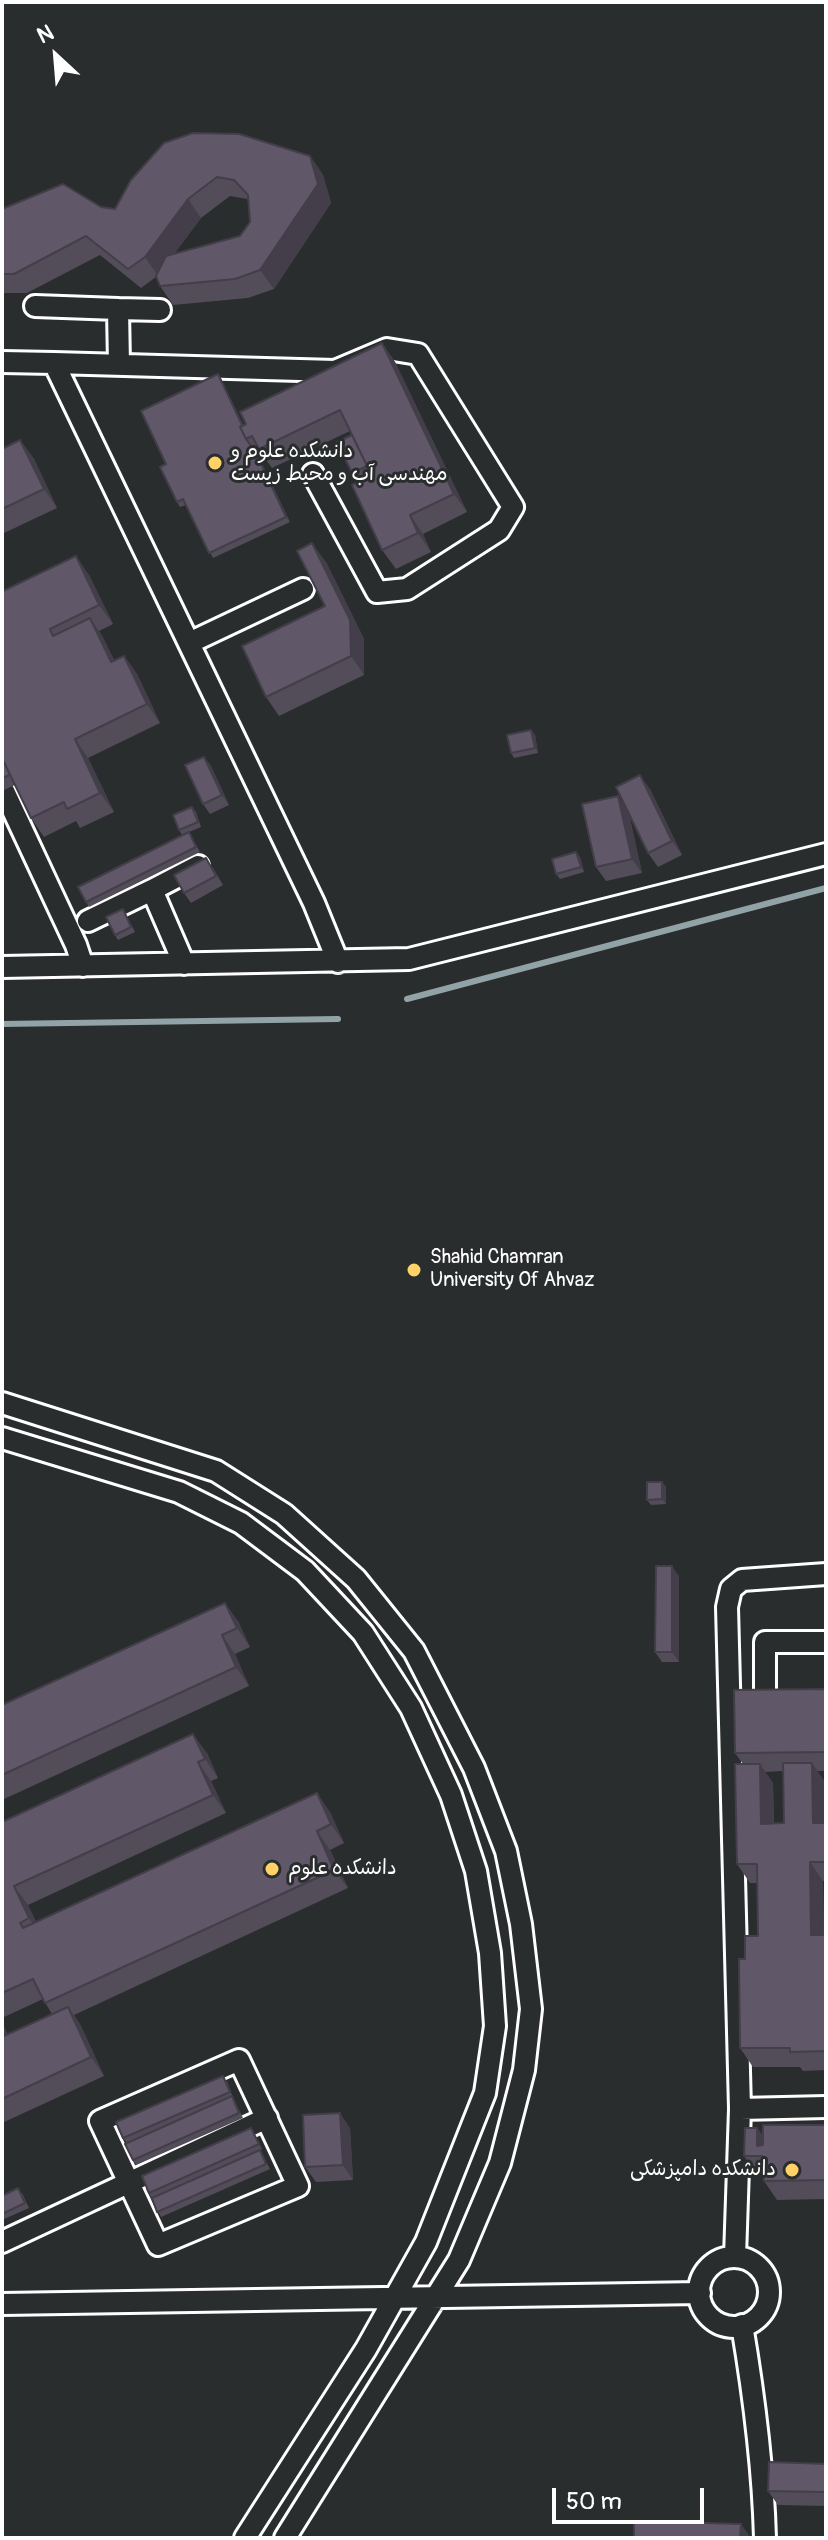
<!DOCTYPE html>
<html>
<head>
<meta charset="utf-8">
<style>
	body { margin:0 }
	#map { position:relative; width:828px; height:2540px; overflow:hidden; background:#2a2d2e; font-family:Pangolin,sans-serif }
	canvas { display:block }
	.frame { position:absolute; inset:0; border:4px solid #fff; pointer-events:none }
	.north { position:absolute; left:16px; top:16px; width:80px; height:80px; -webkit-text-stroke:6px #2a2d2e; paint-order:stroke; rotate:334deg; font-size:22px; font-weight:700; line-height:32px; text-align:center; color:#fff }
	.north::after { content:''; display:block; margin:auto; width:28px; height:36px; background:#fff; clip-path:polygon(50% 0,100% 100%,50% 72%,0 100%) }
	.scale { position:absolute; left:552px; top:2488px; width:152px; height:36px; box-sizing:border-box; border:4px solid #fff; border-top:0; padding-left:10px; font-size:24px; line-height:28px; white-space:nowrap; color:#fff; -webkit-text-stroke:6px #2a2d2e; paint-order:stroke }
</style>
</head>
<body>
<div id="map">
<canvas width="828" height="2540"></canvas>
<div class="frame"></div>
<div class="north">N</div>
<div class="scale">50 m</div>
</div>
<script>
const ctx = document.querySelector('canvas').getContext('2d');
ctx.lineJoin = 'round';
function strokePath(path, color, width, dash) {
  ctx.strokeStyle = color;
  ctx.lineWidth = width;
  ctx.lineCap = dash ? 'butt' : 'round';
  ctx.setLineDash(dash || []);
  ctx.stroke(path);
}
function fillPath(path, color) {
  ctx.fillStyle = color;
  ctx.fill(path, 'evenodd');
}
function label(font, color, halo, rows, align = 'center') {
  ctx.font = font + ' Pangolin,"Playpen Sans Arabic",sans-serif';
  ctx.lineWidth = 6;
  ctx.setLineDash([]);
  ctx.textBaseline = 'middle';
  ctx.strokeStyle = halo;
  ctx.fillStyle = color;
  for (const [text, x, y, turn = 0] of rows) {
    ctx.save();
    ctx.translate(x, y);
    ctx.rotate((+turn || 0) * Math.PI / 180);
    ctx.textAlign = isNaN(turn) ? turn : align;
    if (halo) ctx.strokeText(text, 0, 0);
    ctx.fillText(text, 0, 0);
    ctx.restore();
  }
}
const stream = new Path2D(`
	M407,999L826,888
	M2,1024L338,1019`);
const minor = new Path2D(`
	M35,306L118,309
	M2,362L54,363L314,903L338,962
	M54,363L335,371L387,349L418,354L513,507L499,530L407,589L377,592L313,474
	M119,365L118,309L160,310
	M189,643L303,589
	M4,791L76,945L83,966
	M88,921L152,890
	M184,964L152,890L198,866
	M2,967L409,959L826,854
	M2,1403L216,1471L284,1514L356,1579L414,1651L474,1768L506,1851L521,1924L531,2009L524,2070L500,2163L459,2260L285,2538
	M2,1438L179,1492L241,1523L305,1571L363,1633L411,1708L451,1795L476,1871L490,1953L495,2026L485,2093L426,2242L366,2349L245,2538
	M765,1691V1642H826
	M239,2060L298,2186L158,2245L100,2121Z
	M740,2109L826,2107
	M2,2242L267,2118
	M735,2257L740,2109L727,1607L731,1589L742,1580L826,1574
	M699 2292a35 35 0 1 1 70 0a35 35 0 1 1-70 0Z
	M2,2304L700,2293
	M742,2325C754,2396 763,2466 765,2538`);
const wall = new Path2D(`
	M310,156L323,175L331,203L274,289L248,298L173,305L160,286L156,277L141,288L100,255L27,293H2V209L101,207L115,209L131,180ZM230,196L247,199L248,200L250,222L240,236L174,254L201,218Z
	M382,343L395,362L467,512L423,534L431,552L396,569L382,550L358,482L352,473V435L350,431L272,468L263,456L259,458L290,522L213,558L186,505L180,507L177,502L166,464L221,379L243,425Z
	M20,440L34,459L57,508L2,534V449Z
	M326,562L364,639V675L279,716L266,697L325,606Z
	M89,575L113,624L99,631L114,660L124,656L137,674L160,723L88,758L114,812L80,828L76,821L44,837L31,818L15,785L2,791V585L5,590Z
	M531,730L535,735L538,753L514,758L511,753Z
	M204,757L211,766L229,805L210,814L203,804Z
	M650,789L682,855L658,867L648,853L629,814L642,873L606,881L596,867L625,806Z
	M192,807L196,812L201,827L189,832L200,852L89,907L86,902L182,835L179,830Z
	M576,852L580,857L584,872L560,879L556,874Z
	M213,868L223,885L191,903L184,893Z
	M123,909L135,932L118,940L115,935Z
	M662,1482L666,1487V1504L651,1505L647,1500Z
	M679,1576V1662H662L655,1652Z
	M238,1621L250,1647L235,1654L249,1686L2,1800V1705Z
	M826,1689V1771H817L825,1782L826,1881H823L824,1935H826V2070L803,2071L800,2067H753L740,2048L745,1959L758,1936V1883H750L737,1864L743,1764L735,1753ZM783,1771L784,1823H774L773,1783L765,1772Z
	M207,1753L218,1778L211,1781L226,1813L28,1905L36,1922L330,1812L344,1843L330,1850L348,1888L74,2015L81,2026L104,2076L2,2123V2023L8,2035L52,2014L43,1999L2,2018V1822Z
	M227,2081L233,2098L243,2118L136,2165L133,2160L127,2143L123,2138Z
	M826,2125V2199L777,2200L764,2181L763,2175H757L744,2156L757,2128L763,2136Z
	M251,2128L262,2149L251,2154L260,2150L270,2169L161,2217L149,2193Z
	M350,2128L353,2180L316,2182L305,2167Z
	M22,2193L29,2208L2,2220V2196Z
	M826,2464V2506L778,2505L768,2491Z`);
const shadedWall = new Path2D(`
	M310,156L323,175L331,203L274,289L260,270Z
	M188,199L201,218L158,276L145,257Z
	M382,343L395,362L467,512L454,494Z
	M218,374L221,379L249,437L248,438Z
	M20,440L34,459L57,508L44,489Z
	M256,453L259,458L290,522L286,517Z
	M410,515L423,534L431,552L418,533Z
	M312,543L326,562L364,639V675L351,656Z
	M76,556L89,575L113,624L99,605Z
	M90,618L103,637L124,681L111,662Z
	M124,656L137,674L160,723L147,704Z
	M531,730L535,735L538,753L535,748Z
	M75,739L88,758L114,812L100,793Z
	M204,757L211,766L229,805L222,795Z
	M640,775L650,789L682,855L672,841Z
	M618,796L628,810L642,873L632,859Z
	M576,852L580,857L584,872L581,867Z
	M662,1482L666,1487V1504L662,1499Z
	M672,1566L679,1576V1662L672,1652Z
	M225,1603L238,1621L250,1647L237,1628Z
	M222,1635L235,1654L249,1686L236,1667Z
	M193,1734L207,1753L218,1778L205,1759Z
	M198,1762L211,1781L226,1813L213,1795Z
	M812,1763L825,1782L826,1842L813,1823Z
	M760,1764L773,1783L774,1843L761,1824Z
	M317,1793L330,1812L344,1843L331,1824Z
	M317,1831L330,1850L348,1888L334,1870Z
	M810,1862L823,1881L824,1954L811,1935Z
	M14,1886L28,1905L42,1937L29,1918Z
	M68,2007L81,2026L104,2076L91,2057Z
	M2,2023L17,2055L2,2032Z
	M340,2113L350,2128L353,2180L343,2165Z
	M757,2128L770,2147L757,2146Z
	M741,2524L751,2538H740Z`);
const building = new Path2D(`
	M193,133L239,134L310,156L318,184L260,270L235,279L160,286L156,276L166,256L240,236L250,222L248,195L234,180L217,177L188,199L145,257L128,269L86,236L14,274H2V209L63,184L101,207L115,209L131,180L164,143Z
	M382,343L454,494L410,515L418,533L382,550L352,485L372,476L340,410L259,449L252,436L246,439L240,427L246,424L240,412Z
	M218,374L242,425L240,427L246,439L256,453L286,517L209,553L183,499L177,502L160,467L166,464L141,411Z
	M352,435L367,466L352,473L337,442Z
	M20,440L44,489L2,509V449Z
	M312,543L350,620L351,656L266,697L242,646L325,606L297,551Z
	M76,556L99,605L50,629L53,636L90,618L111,662L124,656L147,704L75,739L100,793L67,809L64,802L31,818L2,758V589L3,591Z
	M531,730L535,748L511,753L507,735Z
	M204,757L222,795L203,804L185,765Z
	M2,758L10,775L2,778Z
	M640,775L672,841L648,853L616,787Z
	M618,796L632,859L596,867L582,804Z
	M192,807L198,822L179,830L173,815Z
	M189,832L196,847L86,902L78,887Z
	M576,852L581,867L556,874L552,859Z
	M206,858L216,876L184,893L174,875Z
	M123,909L131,927L115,935L106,917Z
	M647,1482H662V1499L647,1500Z
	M656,1566H672V1652H655Z
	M225,1603L237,1628L222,1635L236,1667L2,1775V1705Z
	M826,1689V1752L735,1753L734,1690Z
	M193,1734L205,1759L198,1762L213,1795L14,1886L29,1918L20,1923L23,1928L317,1793L331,1824L317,1831L334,1870L45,2003L33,1979L2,1993V1822Z
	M783,1763H812L813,1823H826V1862H810L811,1935H826V2051L790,2052V2048H740L739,1959H745V1936H758L757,1864H737L735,1764H760L761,1824L784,1823Z
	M68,2007L91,2057L2,2099V2032L4,2036Z
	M223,2076L230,2092L123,2138L116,2122Z
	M232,2096L239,2113L133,2160L125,2144Z
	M340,2113L343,2165L305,2167L303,2115Z
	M763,2125H826V2180L764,2181L762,2156H744L745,2128H757V2146L763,2145Z
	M251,2128L259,2144L149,2193L142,2176Z
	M260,2150L266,2164L157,2212L152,2198Z
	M18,2188L25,2203L2,2214V2196Z
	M769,2462L826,2464V2492L768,2491Z
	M634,2521L741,2524L740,2538H634Z`);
const markers = [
	[215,463,8,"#ffd166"],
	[414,1270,8,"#ffd166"],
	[272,1869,8,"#ffd166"],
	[792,2170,8,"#ffd166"]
];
const poiNames = [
	["دانشکده علوم و",231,452],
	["مهندسی آب و محیط زیست",231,475],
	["Shahid Chamran",430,1258],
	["University Of Ahvaz",430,1281],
	["دانشکده علوم",288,1869],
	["دانشکده دامپزشکی",776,2170,"right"]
];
strokePath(stream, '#92a3a7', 6);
strokePath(minor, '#fff', 26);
strokePath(minor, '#2a2d2e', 20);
fillPath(wall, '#534c59');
fillPath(shadedWall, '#433e49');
fillPath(building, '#605868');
strokePath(building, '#433e49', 2);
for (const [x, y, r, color] of markers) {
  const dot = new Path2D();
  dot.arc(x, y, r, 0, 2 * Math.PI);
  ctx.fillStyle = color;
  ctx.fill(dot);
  strokePath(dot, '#2a2d2e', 3);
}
label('20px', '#fff', '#2a2d2e', poiNames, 'left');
</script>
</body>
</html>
